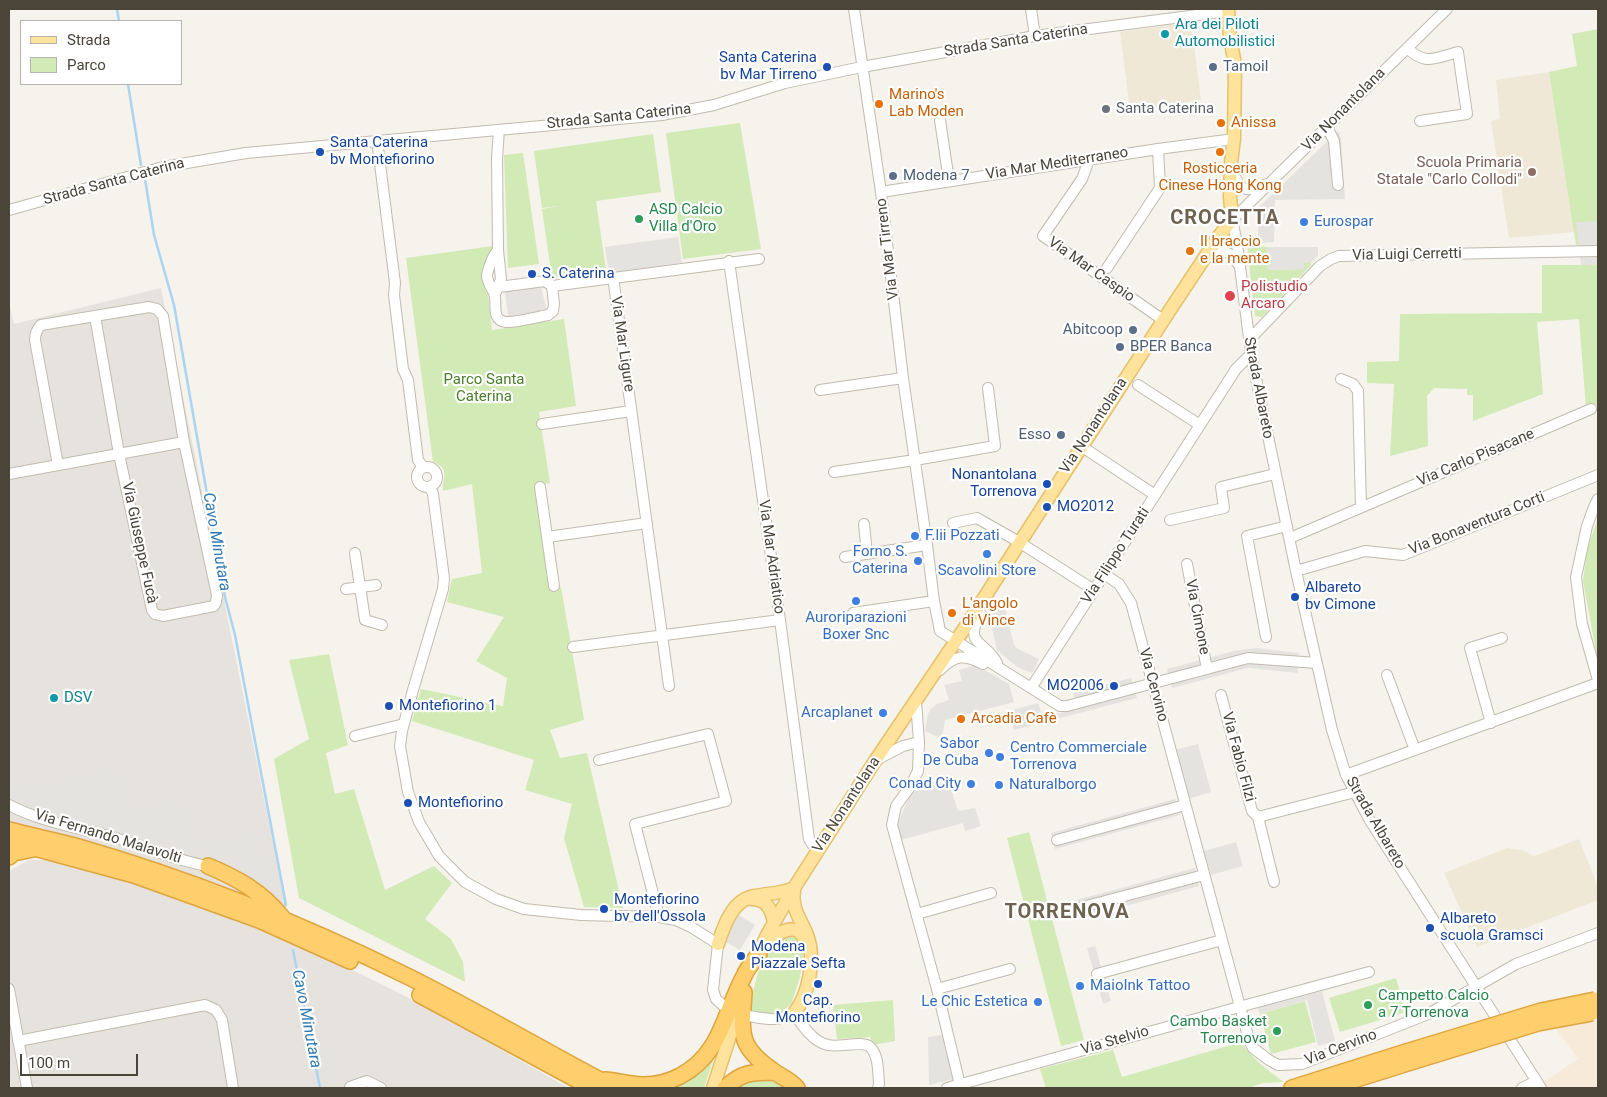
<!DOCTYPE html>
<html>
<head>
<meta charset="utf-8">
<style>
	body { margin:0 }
	#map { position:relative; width:1607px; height:1097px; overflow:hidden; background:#f6f3ec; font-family:Roboto,sans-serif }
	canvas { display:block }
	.frame { position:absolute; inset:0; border:10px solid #4b4439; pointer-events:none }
	.legend { position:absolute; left:20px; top:20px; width:162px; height:65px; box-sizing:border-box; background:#fff; border:1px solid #b7b4b0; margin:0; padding:6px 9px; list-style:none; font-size:15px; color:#4b4439 }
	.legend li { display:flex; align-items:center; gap:10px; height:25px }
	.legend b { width:25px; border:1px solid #b7b4b0 }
	.scale { position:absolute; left:20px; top:1054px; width:118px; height:22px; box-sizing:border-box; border:2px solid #4b4439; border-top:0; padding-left:6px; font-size:15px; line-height:18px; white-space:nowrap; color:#4b4439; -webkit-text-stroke:4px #fff; paint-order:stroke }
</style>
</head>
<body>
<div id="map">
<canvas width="1607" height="1097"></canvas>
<div class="frame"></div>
<ul class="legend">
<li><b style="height:6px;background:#ffe39c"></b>Strada</li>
<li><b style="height:14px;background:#d2eab5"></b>Parco</li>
</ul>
<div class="scale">100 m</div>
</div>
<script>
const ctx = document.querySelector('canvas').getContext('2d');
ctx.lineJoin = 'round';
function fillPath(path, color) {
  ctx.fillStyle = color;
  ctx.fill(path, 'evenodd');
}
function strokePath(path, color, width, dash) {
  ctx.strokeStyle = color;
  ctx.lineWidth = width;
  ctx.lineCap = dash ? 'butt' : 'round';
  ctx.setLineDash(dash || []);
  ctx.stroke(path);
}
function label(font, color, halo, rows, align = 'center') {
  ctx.font = font + ' Roboto,sans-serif';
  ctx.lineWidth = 4.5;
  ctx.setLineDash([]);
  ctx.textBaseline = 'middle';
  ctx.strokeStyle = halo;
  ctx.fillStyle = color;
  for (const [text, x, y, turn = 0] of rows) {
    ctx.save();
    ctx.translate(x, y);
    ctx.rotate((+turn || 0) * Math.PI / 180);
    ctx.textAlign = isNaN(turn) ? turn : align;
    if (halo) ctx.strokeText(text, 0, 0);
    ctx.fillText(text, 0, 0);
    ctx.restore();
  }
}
const commercial = new Path2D(`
	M1598,1021V1088H1546L1542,1083L1578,1059L1553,1025Z`);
const industrial = new Path2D(`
	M161,288L286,907L283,914L9,824V303L14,324Z
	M29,860H52L90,867L185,898L316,952L407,997L569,1088H9V871Z`);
const education = new Path2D(`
	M1191,22L1201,100L1130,110L1120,32Z
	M1549,72L1575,232L1509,238L1491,121L1500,119L1496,80Z
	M1579,839L1598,887V900L1477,947L1444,873L1507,848L1522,850L1534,856Z`);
const green = new Path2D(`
	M1598,29V245H1576L1549,72L1577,66L1572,34Z
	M740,123L761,249L683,259L666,133Z
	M653,134L661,192L596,201L606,270L552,278L542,209L559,206L542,208L534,151Z
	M523,153L539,264L508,268L504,155Z
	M1247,244C1255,244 1260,247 1267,247L1268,270L1304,269V263H1311V265L1262,317L1255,316Z
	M493,246L484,274V287L488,295L492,330L564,319L576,406L539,412L550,483L537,486L551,589L561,587L584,720L550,730L560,758L587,753L623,908L584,907L564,838L572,804L525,790L534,760L412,721L421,689L503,706L507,678L476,661L504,617L447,602L452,579L482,573L472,484L443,491C442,478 451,468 433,462L406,258Z
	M1542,265H1598V405L1586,408L1579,319L1537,322L1543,394L1473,421V395H1467V389L1434,388L1427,396L1428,446L1390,456L1394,384L1367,383V362L1399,361L1400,314L1542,313Z
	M1598,518V662L1583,581L1587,550Z
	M329,654L348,745L326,753L335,794L354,789L385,890L434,866L452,883L425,919L451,939L463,962L465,982L299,898L274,759L309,739L289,660Z
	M1029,832L1084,1040L1061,1046L1007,838Z
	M790,932L799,938L804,950L800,977L792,1002L783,1012L765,1014L748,1009L758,973L767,951Z
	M1396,978L1406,1012L1340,1032L1329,998Z
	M893,1000L895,1041L873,1045L870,1037L837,1039L833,1005Z
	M1305,1001L1316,1042L1271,1054L1260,1014Z
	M1241,1042C1253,1059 1267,1070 1284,1082L1263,1083L1248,1088H1046L1040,1069L1113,1050L1122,1077Z
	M718,1044L704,1088H655Z
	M757,1077L775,1082L783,1088H731Z`);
const parking = new Path2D(`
	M1338,131L1341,138L1345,199L1275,200L1274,242L1258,243V208Z
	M1598,221V265H1581L1576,222Z
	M678,237L682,263L609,273L605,247Z
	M1267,247H1318V256L1311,263H1304V269L1268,270Z
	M541,286L547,312L508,317L505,291Z
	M1002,597L1014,645L1018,649L1039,659L1032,673L1017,667L997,650L988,611L994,610L997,600Z
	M1256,648L1299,653L1298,673L1248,668L1172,688L1167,669L1234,651Z
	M976,665L1009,684L1014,702L945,720L943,732L940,738L925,731L928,714L931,709L937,704L949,700L944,685L962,681L959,670Z
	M1131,678L1137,698L1014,730L1009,711L1038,703L1043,717L1077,709L1073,693Z
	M1198,744L1211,792L1188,799L1174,750Z
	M122,764L132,807L187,796L199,854L33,808L9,795V788Z
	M948,780L958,811L975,808L981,826L965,831L963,823L901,840L897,825L911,793Z
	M1175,799L1180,815L1055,849L1051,833Z
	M266,827L275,887L201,857L198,843Z
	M1236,842L1243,866L1211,875L1204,851Z
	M1195,868L1199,886L1078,919L1073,901Z
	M737,914L755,925L740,950L721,939Z
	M1095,946L1111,1001L1103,1004L1087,948Z
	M1322,991L1335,1041L1318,1046L1307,1000L1260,1014L1258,1008Z
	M942,1035L954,1079L929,1085L928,1037Z`);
const stream = new Path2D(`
	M117,9L119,21
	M128,84L141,165
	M145,179L154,235L174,305L225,597L235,635L286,905
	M293,950L320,1088`);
const minor = new Path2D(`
	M854,9L881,192L903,378L927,545L934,601L940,631L1060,706H1067L1248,658L1317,663
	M1031,9L1035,36
	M1447,9L1232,220L1237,243L1251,354L1296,571L1332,730L1346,775L1369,819L1541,1088
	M1407,48C1426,66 1434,58 1458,52L1467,114L1420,121
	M940,120L949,181
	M1327,127L1334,141L1338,185
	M377,140L395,283L394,295L403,369L408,380L418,460L423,467
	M1089,160L1082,179L1043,236L1163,320
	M1232,167C1239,192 1244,193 1267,184
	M881,192L1158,149L1234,139
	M9,210L163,167L246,153L662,115L714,105L785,83L862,67L1035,36L1228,11
	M498,250C492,257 489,266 487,275C487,282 491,287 494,293C498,303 490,320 506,322C514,323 538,317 548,315L553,311L554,304L552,286L545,281L499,287
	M1205,259C1220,250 1227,246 1238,264
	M729,261L780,620L809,839L812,844L819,848
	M1107,268L1160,188L1158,149
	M613,277L669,686
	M552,286L759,259
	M496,292L501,279L498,250L497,158L499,130
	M1249,340L1320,266L1331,259L1339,256L1598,251
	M1341,379L1353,384L1358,391L1361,507
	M1138,385L1200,425
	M820,390L903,378
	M542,424L631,411
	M1081,446L1155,495
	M58,465L35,340C35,334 36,330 41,325L149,307L157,309L163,316L184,442L217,595L216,602L214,606L163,616L155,614L152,610L119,454L95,316
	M417 477a10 10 0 1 1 20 0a10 10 0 1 1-20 0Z
	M834,472L915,460L995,446L988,388
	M9,474L184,442
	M430,487L433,494L444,578L443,589L413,690L402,731L400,746L408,792L419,822L439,856L465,882L496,899L524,909L581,915L659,917L676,920L691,927L718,944L713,990L716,999L727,1009
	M540,487L554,586
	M1598,499L1594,507L1587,526L1576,577L1582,624L1598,680
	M1170,520L1224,508L1221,487L1275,474
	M953,523L977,518L1019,542L1094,590
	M864,524L867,554
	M547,537L647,523
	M1290,538L1591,409
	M355,553L365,620L382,625
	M845,557L927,545
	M1187,564L1207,669
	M1296,571L1365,551L1403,555L1598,475
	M1104,574L1119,584L1131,603L1249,1040L1253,1048L1269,1060L1278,1065L1302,1064L1428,1014L1516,964L1598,933
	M346,589L376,585
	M853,613L934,601
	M981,614C962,645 986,641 997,663
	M1266,637L1247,536L1287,526
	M573,647L780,620
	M940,670C955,655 964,654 983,664
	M1387,675L1415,750
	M1031,688L1236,369L1251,354
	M1221,695L1252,811L1258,817L1355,792
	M916,701L919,742L918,771L910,787L896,806L892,825L937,989L960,1085
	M1491,723L1470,648L1502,638
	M355,736L404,724
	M599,760L708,734L726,801L635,824L659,917
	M876,760L903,746L919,742
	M1346,775L1598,683
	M9,805C41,822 80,828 115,838C146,847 177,861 208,866
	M1258,817L1274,882
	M1057,840L1185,805
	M1075,909L1204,875
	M917,914L991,893
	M1097,974L1222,940
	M9,989L27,1088
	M937,989L1010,969
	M749,1016C766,1019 779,1022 794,1013C802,1025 813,1042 828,1045C839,1048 863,1040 870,1047C879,1055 878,1073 879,1084L878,1088
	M18,1041L205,1005L216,1010L222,1020L233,1088
	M350,1087L367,1081L381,1088
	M947,1088L1239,1007L1369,972
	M1522,1088L1536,1081`);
const major = new Path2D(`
	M794,891C791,909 801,919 807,935C816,958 809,995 794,1013
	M751,899C766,899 771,908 774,922
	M718,944C724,925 733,899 755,896C769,893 781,894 794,888
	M764,946C774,937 786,925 799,931L806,941
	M755,962L767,935L794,888L875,761L964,629L1168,313L1219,236L1232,220L1230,197L1231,162L1234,139L1235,65L1230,37L1228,9
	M713,1088L740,1005`);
const highway = new Path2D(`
	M9,830C31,836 53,840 75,846C190,879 302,924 409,977C479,1012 546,1052 615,1088
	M9,841L134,875L259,920L350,961
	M9,857L14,853L33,849
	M208,866C237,878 262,892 282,917
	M744,992C742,1031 736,1045 772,1070C781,1077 789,1079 797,1088
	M420,995L592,1088
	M605,1080C618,1081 630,1085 643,1085C655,1085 669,1082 680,1076C721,1055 724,1013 744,976C747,968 754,961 759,954
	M725,1088C742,1072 752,1072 775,1072
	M1292,1088L1406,1052
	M1328,1088L1411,1062`);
const highwayBridge = new Path2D(`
	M1406,1052L1541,1011L1595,1000
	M1411,1062L1538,1023L1592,1013`);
const markers = [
	[1165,34,5,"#0f9aa8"],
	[827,67,5,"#1a4fb4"],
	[1213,67,5,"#5c6f8a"],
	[879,104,5,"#e8710a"],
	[1106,109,5,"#6b7280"],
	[1221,123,5,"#e8710a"],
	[320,152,5,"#1a4fb4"],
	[1220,152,5,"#e8710a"],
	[1532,172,5,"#8d6e63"],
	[893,176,5,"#5c6f8a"],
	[639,219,5,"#2e9e5b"],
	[1304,222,5,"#3f7fe0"],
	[1190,251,5,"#e8710a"],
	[532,274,5,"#1a4fb4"],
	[1230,296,6,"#e0444e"],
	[1133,330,5,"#5c6f8a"],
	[1120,347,5,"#5c6f8a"],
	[1061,435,5,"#5c6f8a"],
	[1047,484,5,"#1a4fb4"],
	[1047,507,5,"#1a4fb4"],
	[915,536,5,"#3f7fe0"],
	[987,554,5,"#3f7fe0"],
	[918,561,5,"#3f7fe0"],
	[1295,597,5,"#1a4fb4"],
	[856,601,5,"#3f7fe0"],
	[952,613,5,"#e8710a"],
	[1114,686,5,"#1a4fb4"],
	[54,698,5,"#0f9aa8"],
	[389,706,5,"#1a4fb4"],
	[883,713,5,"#3f7fe0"],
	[961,719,5,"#e8710a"],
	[989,753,5,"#3f7fe0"],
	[1000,757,5,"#3f7fe0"],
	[971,784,5,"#3f7fe0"],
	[999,785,5,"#3f7fe0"],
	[408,803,5,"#1a4fb4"],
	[604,909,5,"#1a4fb4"],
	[1430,928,5,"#1a4fb4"],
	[741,956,5,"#1a4fb4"],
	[818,984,5,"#1a4fb4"],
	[1080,986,5,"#3f7fe0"],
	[1038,1002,5,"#3f7fe0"],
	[1368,1005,5,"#2e9e5b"],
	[1277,1031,5,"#2e9e5b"]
];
const cultureNames = [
	["Ara dei Piloti",1175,25],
	["Automobilistici",1175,42],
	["DSV",64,698]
];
const streetNames = [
	["Strada Santa Caterina",1016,41,-9],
	["Via Nonantolana",1344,110,-45],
	["Strada Santa Caterina",619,117,-6],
	["Via Mar Mediterraneo",1057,164,-9],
	["Strada Santa Caterina",114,182,-15],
	["Via Mar Tirreno",888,249,-97],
	["Via Luigi Cerretti",1407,255,-1],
	["Via Mar Caspio",1091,270,35],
	["Via Mar Ligure",622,344,82],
	["Strada Albareto",1258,388,79],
	["Via Nonantolana",1094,426,-57],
	["Via Carlo Pisacane",1476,458,-23],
	["Via Bonaventura Corti",1477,524,-22],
	["Via Giuseppe Fucà",139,543,78],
	["Via Filippo Turati",1116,556,-57],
	["Via Mar Adriatico",771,557,82],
	["Via Cimone",1197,617,79],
	["Via Cervino",1153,685,75],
	["Via Fabio Filzi",1238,757,75],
	["Via Nonantolana",847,805,-57],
	["Strada Albareto",1375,823,60],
	["Via Fernando Malavolti",108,837,17],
	["Via Stelvio",1115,1041,-16],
	["Via Cervino",1341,1048,-21]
];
const transitNames = [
	["Santa Caterina",817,58,"right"],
	["bv Mar Tirreno",817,75,"right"],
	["Santa Caterina",330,143],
	["bv Montefiorino",330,160],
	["S. Caterina",542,274],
	["Nonantolana",1037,475,"right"],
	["Torrenova",1037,492,"right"],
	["MO2012",1057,507],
	["Albareto",1305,588],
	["bv Cimone",1305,605],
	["MO2006",1104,686,"right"],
	["Montefiorino 1",399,706],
	["Montefiorino",418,803],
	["Montefiorino",614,900],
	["bv dell'Ossola",614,917],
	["Albareto",1440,919],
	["scuola Gramsci",1440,936],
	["Modena",751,947],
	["Piazzale Sefta",751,964],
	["Cap.",818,1001,"center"],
	["Montefiorino",818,1018,"center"]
];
const serviceNames = [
	["Tamoil",1223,67],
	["Modena 7",903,176],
	["Abitcoop",1123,330,"right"],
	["BPER Banca",1130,347],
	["Esso",1051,435,"right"]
];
const foodNames = [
	["Marino's",889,95],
	["Lab Moden",889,112],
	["Anissa",1231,123],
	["Rosticceria",1220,169,"center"],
	["Cinese Hong Kong",1220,186,"center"],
	["Il braccio",1200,242],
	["e la mente",1200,259],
	["L'angolo",962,604],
	["di Vince",962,621],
	["Arcadia Cafè",971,719]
];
const worshipNames = [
	["Santa Caterina",1116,109]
];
const educationNames = [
	["Scuola Primaria",1522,163],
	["Statale \"Carlo Collodi\"",1522,180]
];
const leisureNames = [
	["ASD Calcio",649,210],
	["Villa d'Oro",649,227],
	["Campetto Calcio",1378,996],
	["a 7 Torrenova",1378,1013],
	["Cambo Basket",1267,1022,"right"],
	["Torrenova",1267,1039,"right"]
];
const shopNames = [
	["Eurospar",1314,222],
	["F.lii Pozzati",925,536],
	["Forno S.",908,552,"right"],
	["Caterina",908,569,"right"],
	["Scavolini Store",987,571,"center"],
	["Auroriparazioni",856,618,"center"],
	["Boxer Snc",856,635,"center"],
	["Arcaplanet",873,713,"right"],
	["Sabor",979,744,"right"],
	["De Cuba",979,761,"right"],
	["Centro Commerciale",1010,748],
	["Torrenova",1010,765],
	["Conad City",961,784,"right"],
	["Naturalborgo",1009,785],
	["MaioInk Tattoo",1090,986],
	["Le Chic Estetica",1028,1002,"right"]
];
const healthNames = [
	["Polistudio",1241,287],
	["Arcaro",1241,304]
];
const parkNames = [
	["Parco Santa",484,380],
	["Caterina",484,397]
];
const waterNames = [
	["Cavo Minutara",216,542,80],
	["Cavo Minutara",306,1019,79]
];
const districtNames = [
	["CROCETTA",1225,219],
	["TORRENOVA",1067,913]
];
fillPath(commercial, '#f7ead8');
fillPath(industrial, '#e6e2dd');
fillPath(education, '#efe8d6');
fillPath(green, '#d2eab5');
fillPath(parking, '#e5e3e0');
strokePath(stream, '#a9d4f2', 2.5);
strokePath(minor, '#c2bbae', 12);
strokePath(major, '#e6c16a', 15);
strokePath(highway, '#e0a43c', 18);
strokePath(minor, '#fff', 10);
strokePath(major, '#ffe39c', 12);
strokePath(highway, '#ffcf6e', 15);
strokePath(highwayBridge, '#e0a43c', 18, []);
strokePath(highwayBridge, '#ffcf6e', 15);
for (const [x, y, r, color] of markers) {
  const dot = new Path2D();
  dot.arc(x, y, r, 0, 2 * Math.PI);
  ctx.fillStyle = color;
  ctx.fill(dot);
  strokePath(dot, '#fff', 2);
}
label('15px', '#0d838f', '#fff', cultureNames, 'left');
label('15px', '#4b4439', '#fff', streetNames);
label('15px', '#164399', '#fff', transitNames, 'left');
label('15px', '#4e5e75', '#fff', serviceNames, 'left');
label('15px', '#c56008', '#fff', foodNames, 'left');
label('15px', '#5b616d', '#fff', worshipNames, 'left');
label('15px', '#785e54', '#fff', educationNames, 'right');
label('15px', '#27864d', '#fff', leisureNames, 'left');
label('15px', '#366cbe', '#fff', shopNames, 'left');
label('15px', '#be3a42', '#fff', healthNames, 'left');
label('15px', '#4a7f2a', '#fff', parkNames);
label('italic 16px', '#2e7ab2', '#fff', waterNames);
ctx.letterSpacing = '1px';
label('bold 20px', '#6e6250', '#fff', districtNames);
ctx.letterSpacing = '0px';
</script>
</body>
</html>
